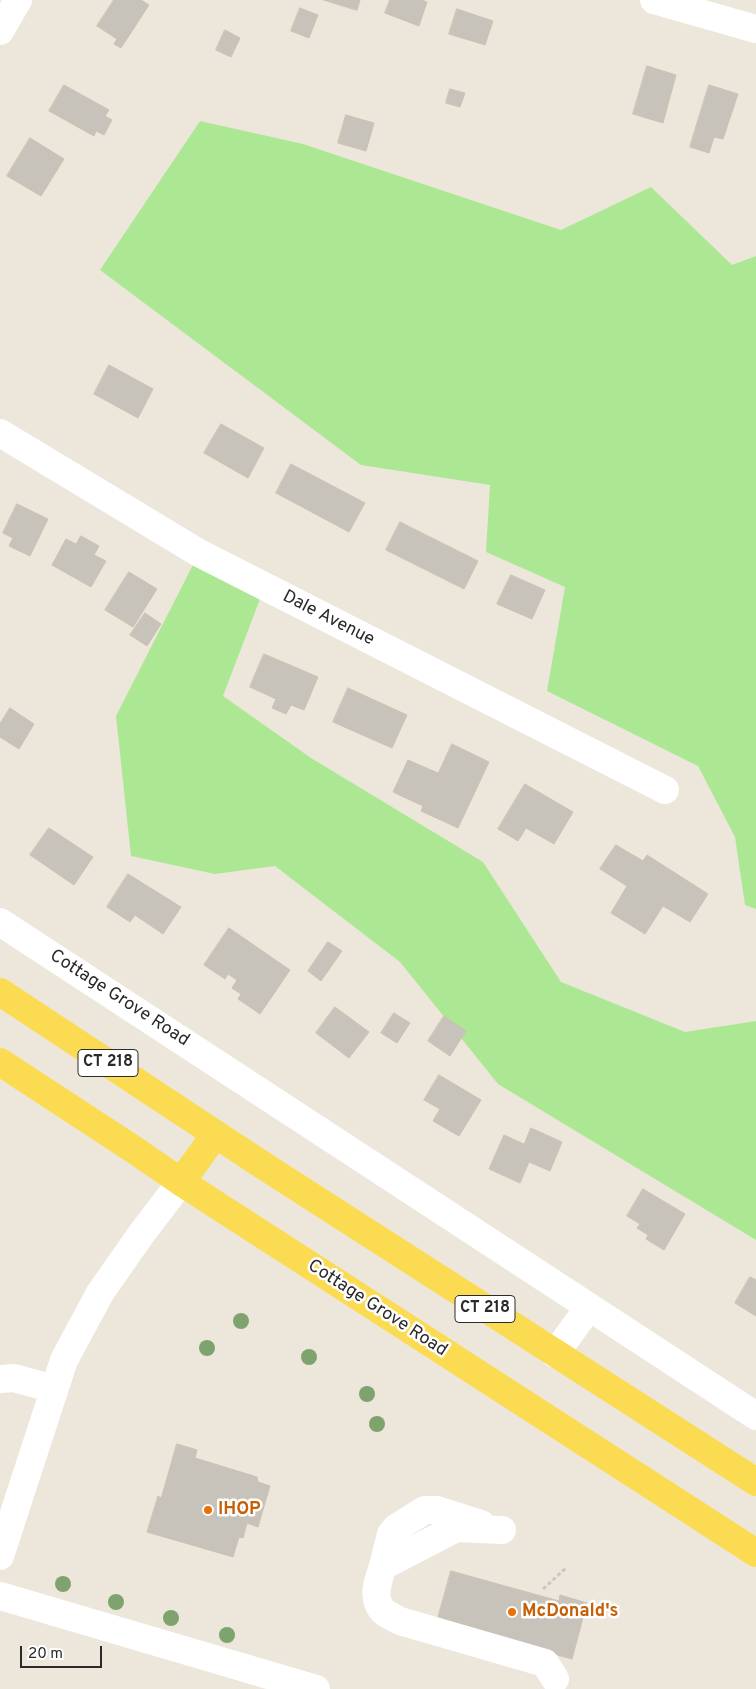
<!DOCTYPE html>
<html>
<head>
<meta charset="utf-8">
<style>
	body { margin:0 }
	#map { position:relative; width:756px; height:1689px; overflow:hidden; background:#ede6db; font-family:Overpass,sans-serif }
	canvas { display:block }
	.scale { position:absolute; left:20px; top:1646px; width:82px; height:22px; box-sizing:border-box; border:2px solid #2a2a2a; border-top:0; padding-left:6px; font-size:15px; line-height:18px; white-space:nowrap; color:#2a2a2a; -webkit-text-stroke:4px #fff; paint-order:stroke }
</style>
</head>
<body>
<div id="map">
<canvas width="756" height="1689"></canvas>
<div class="scale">20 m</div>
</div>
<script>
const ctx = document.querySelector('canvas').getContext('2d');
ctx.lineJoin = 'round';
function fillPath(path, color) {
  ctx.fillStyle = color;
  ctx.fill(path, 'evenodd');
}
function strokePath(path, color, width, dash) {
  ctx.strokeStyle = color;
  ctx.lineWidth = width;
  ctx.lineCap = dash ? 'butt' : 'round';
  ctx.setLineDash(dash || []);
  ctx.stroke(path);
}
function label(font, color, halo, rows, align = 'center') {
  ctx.font = font + ' Overpass,sans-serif';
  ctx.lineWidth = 5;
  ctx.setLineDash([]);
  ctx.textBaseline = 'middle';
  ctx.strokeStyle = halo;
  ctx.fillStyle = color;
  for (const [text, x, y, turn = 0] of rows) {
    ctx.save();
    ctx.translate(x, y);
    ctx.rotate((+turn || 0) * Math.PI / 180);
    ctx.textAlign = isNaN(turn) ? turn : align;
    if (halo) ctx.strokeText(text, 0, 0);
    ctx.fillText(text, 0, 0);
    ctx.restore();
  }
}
const green = new Path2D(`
	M200,121L303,144L561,230L651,187L732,265L756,256V909L745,905L735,837L698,766L547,691L565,587L486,552L490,485L361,465L100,270Z
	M199,553L265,586L223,696L311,758L483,862L561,982L685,1032L756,1021V1240L498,1084L400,962L275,866L215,874L131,856L116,716Z`);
const building = new Path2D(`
	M114,0H141L149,5L121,48L114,44L117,39L97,26Z
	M324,0H360L357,10Z
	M390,0H421L427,2L419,26L385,13Z
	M300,8L318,15L309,38L291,31Z
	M457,9L493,21L485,45L449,34Z
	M225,30L240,38L231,57L216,50Z
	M647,66L676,75L663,123L633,114Z
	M64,85L109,110L105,116L112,120L104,135L96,131L94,136L49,111Z
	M709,85L738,94L723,139L714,137L709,153L690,147Z
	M450,89L465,93L460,107L446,103Z
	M346,115L374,123L366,151L338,143Z
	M30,138L64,159L41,196L7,176Z
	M109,365L153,389L138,418L94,394Z
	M221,424L264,448L248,478L204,453Z
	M291,464L365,503L349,532L276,493Z
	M17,504L48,519L30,556L9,546L13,538L3,533Z
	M400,522L478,561L464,589L386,550Z
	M81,536L99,546L94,555L106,561L91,587L52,565L66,539L76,544Z
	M129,572L157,589L133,627L105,610Z
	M511,575L545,590L532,619L497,604Z
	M145,613L161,624L147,646L130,635Z
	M264,654L318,677L304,710L291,705L286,714L272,708L276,699L250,687Z
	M348,688L407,715L392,748L333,722Z
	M10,708L34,724L19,749L0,737V724Z
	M452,744L489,762L458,828L421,811L423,806L393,792L408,760L438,773Z
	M525,784L573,812L554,844L526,828L518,841L498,829Z
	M49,828L93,857L74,885L30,855Z
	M616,845L643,861L647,855L708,894L690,922L663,906L645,934L611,913L627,886L600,869Z
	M128,874L181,907L163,934L135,915L130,922L107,907Z
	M229,928L290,970L260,1014L238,999L241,994L232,988L237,980L228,974L225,979L204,965Z
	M328,942L342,951L321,981L308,971Z
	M335,1007L369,1032L349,1058L316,1033Z
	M394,1013L410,1023L397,1043L381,1033Z
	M444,1016L466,1031L450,1056L428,1041Z
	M439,1075L481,1100L459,1136L433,1121L440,1109L424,1100Z
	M531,1128L562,1142L550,1171L529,1162L520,1183L489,1169L504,1135L524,1144Z
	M643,1189L685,1214L664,1250L646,1239L648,1235L637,1228L640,1224L627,1216Z
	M750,1277L756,1280V1316L735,1303Z
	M177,1444L197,1450L195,1458L257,1477L258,1482L270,1486L258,1527L247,1523L243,1538L239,1537L233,1557L147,1532L158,1496L161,1498Z
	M451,1571L559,1601L560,1595L587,1603L572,1659L437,1622Z`);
const path = new Path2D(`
	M543,1589L566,1568`);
const minor = new Path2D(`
	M654,0L756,29
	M0,31L18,0
	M0,433L199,553L665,790
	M0,922L756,1416
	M555,1354L589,1307
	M0,1379L14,1378L54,1389
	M502,1530L456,1528L383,1566C378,1581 371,1598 383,1611C387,1615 395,1618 400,1621L545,1663L555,1679
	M0,1556L64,1360L100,1293L142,1233L181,1182
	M383,1566L391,1534L396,1528L425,1510H437L481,1524
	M0,1596L316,1689`);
const major = new Path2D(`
	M0,992L264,1166L756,1482
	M0,1062L133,1149L181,1182L756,1553
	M181,1182L215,1135`);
const trees = [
	[241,1321],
	[207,1348],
	[309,1357],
	[367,1394],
	[377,1424],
	[63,1584],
	[116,1602],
	[171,1618],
	[227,1635]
];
const markers = [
	[208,1510,5,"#e8710a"],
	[512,1612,5,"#e8710a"]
];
const shields = [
	[108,1063,60],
	[485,1309,60]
];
const shieldNames = [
	["CT 218",108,1063],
	["CT 218",485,1309]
];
const streetNames = [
	["Dale Avenue",328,619,27],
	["Cottage Grove Road",119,999,33],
	["Cottage Grove Road",377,1309,33]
];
const foodNames = [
	["IHOP",218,1510],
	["McDonald's",522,1612]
];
fillPath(green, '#ace893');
fillPath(building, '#c8c3ba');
strokePath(building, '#c9c2b4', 1);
strokePath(path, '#c8c8c8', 3, [4, 2.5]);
strokePath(minor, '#fff', 28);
strokePath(major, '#fbdb52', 28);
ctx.fillStyle = '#7ea36e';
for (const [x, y] of trees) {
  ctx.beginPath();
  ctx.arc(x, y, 8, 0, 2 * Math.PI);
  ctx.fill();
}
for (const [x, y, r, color] of markers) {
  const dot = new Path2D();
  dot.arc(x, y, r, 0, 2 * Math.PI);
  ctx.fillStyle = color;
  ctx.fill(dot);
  strokePath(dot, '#fff', 2);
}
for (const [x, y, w] of shields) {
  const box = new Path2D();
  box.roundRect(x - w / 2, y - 13.5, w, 27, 4);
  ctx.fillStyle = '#fff';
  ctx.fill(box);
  strokePath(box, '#2a2a2a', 1);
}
label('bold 16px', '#2a2a2a', null, shieldNames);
label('18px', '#2a2a2a', '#fff', streetNames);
label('bold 18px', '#c56008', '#fff', foodNames, 'left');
</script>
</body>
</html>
